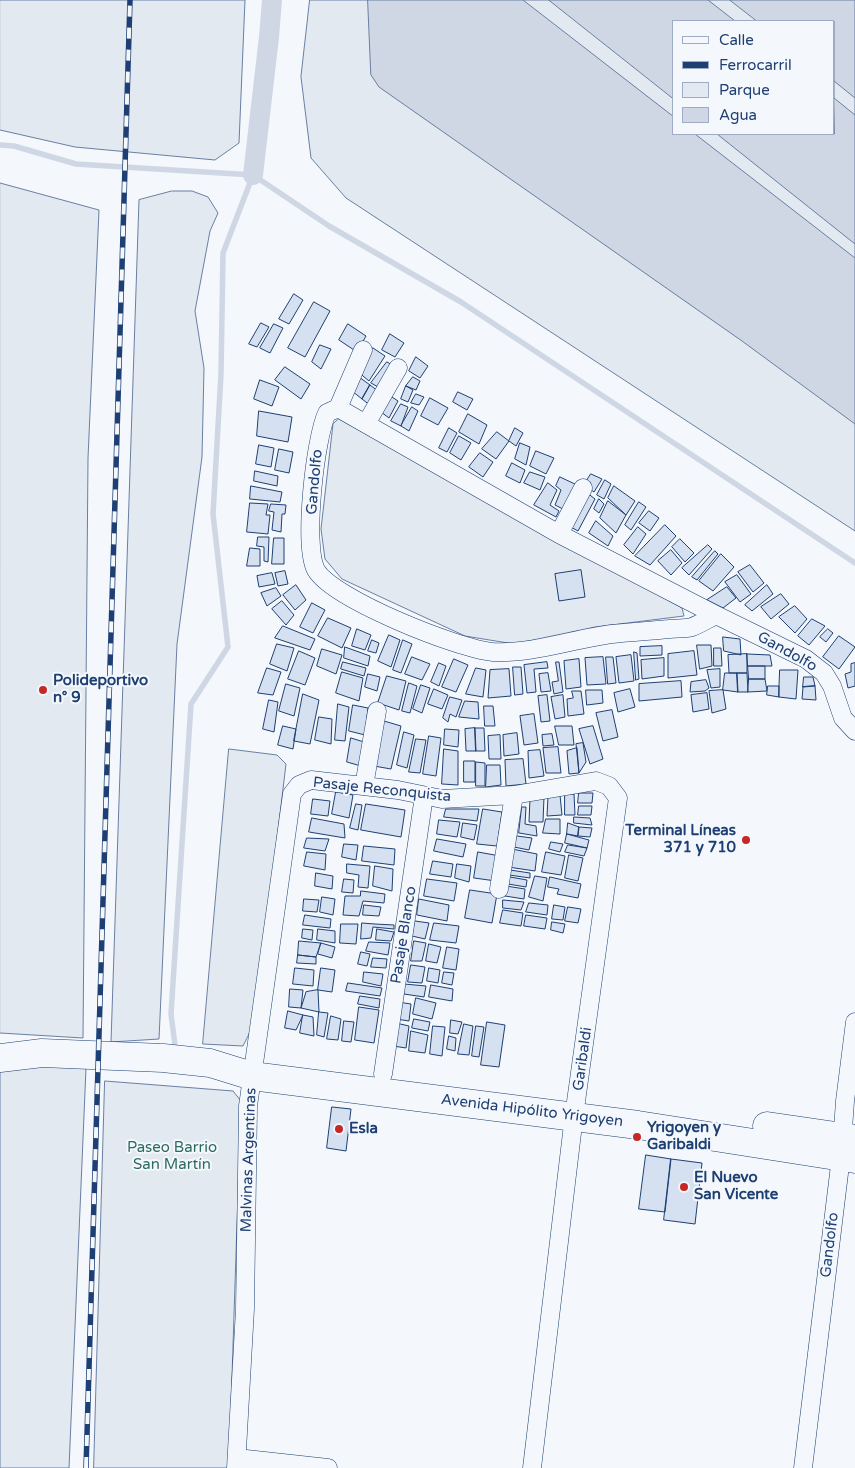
<!DOCTYPE html>
<html>
<head>
<meta charset="utf-8">
<style>
	body { margin:0 }
	#map { position:relative; width:855px; height:1468px; overflow:hidden; background:#f4f7fb; font-family:"Varela Round",sans-serif }
	canvas { display:block }
	.legend { position:absolute; left:672px; top:20px; width:162px; height:115px; box-sizing:border-box; background:#f4f7fb; border:1px solid #9eadc5; margin:0; padding:6px 9px; list-style:none; font-size:15px; color:#1d3f73 }
	.legend li { display:flex; align-items:center; gap:10px; height:25px }
	.legend b { width:25px; border:1px solid #9eadc5 }
</style>
</head>
<body>
<div id="map">
<canvas width="855" height="1468"></canvas>
<ul class="legend">
<li><b style="height:6px;background:#f4f7fb"></b>Calle</li>
<li><b style="height:6px;background:#1d3f73"></b>Ferrocarril</li>
<li><b style="height:14px;background:#e3e9f0"></b>Parque</li>
<li><b style="height:14px;background:#cfd7e4"></b>Agua</li>
</ul>
</div>
<script>
const ctx = document.querySelector('canvas').getContext('2d');
ctx.lineJoin = 'round';
function fillPath(path, color) {
  ctx.fillStyle = color;
  ctx.fill(path, 'evenodd');
}
function strokePath(path, color, width, dash) {
  ctx.strokeStyle = color;
  ctx.lineWidth = width;
  ctx.lineCap = dash ? 'butt' : 'round';
  ctx.setLineDash(dash || []);
  ctx.stroke(path);
}
function label(font, color, halo, rows, align = 'center') {
  ctx.font = font + ' "Varela Round",sans-serif';
  ctx.lineWidth = 4;
  ctx.setLineDash([]);
  ctx.textBaseline = 'middle';
  ctx.strokeStyle = halo;
  ctx.fillStyle = color;
  for (const [text, x, y, turn = 0] of rows) {
    ctx.save();
    ctx.translate(x, y);
    ctx.rotate((+turn || 0) * Math.PI / 180);
    ctx.textAlign = isNaN(turn) ? turn : align;
    if (halo) ctx.strokeText(text, 0, 0);
    ctx.fillText(text, 0, 0);
    ctx.restore();
  }
}
const green = new Path2D(`
	M0,0H245L239,143L215,160L75,147L0,130Z
	M310,0H855V531L346,198L311,158L301,77ZM674,21H834V134H674Z
	M0,183L99,210L88,458L83,1038L0,1033Z
	M172,191H192L208,197L218,213L210,231L195,311L204,368L202,457L177,644L159,1039L111,1042L139,200Z
	M339,419L682,608L684,616L595,627L514,644L465,636L342,579L325,559L321,529L333,424Z
	M229,749L277,755L286,764L255,1022L243,1046L203,1044Z
	M50,1065L86,1068L69,1468H0V1068Z
	M105,1081L233,1091L241,1101L229,1468H94Z`);
const water = new Path2D(`
	M368,0H523L674,117V134H695L855,258V424L742,341L379,87L371,75Z
	M549,0H708L735,21H674V99Z
	M730,0H855V98L834,81V21H757Z
	M834,98L855,115V244L717,134H834Z`);
const stream = new Path2D(`
	M0,145L14,146L76,164L253,175L329,226L461,302L855,563
	M176,1053L171,1014L191,704L228,647L213,514L221,374L223,253L253,175`);
const canal = new Path2D(`
	M253,175L269,37L272,0`);
const building = new Path2D(`
	M294,294L303,300L289,324L279,319Z
	M314,302L330,311L305,357L288,348Z
	M261,323L269,327L257,347L249,344Z
	M274,324L283,328L270,353L260,348Z
	M348,324L366,336L357,352L339,340Z
	M390,334L404,343L395,357L382,350Z
	M320,345L331,349L321,369L312,362Z
	M373,348L385,356L369,381L357,371Z
	M416,357L428,366L420,378L409,371Z
	M387,362L394,366L380,388L371,383Z
	M285,367L310,384L301,399L275,380Z
	M359,377L370,385L362,399L352,391Z
	M413,377L420,381L416,390L406,386Z
	M260,380L279,387L272,406L254,399Z
	M370,385L378,391L371,406L362,399Z
	M406,386L413,390L408,402L401,399Z
	M458,392L473,399L467,410L453,402Z
	M416,394L424,397L419,405L411,403Z
	M389,395L398,401L389,418L381,412Z
	M430,398L448,408L438,425L421,416Z
	M401,404L408,407L401,426L391,421Z
	M412,407L418,411L409,431L401,426Z
	M259,411L292,417L288,442L257,436Z
	M468,414L487,425L479,444L459,432Z
	M449,428L457,433L447,452L439,448Z
	M515,428L523,433L516,446L509,441Z
	M497,432L509,441L496,459L482,449Z
	M459,436L471,443L461,460L450,453Z
	M520,443L530,447L526,465L515,459Z
	M259,445L274,448L271,467L256,464Z
	M279,449L293,452L289,473L275,470Z
	M536,451L554,458L546,474L530,466Z
	M480,453L493,462L483,477L469,467Z
	M512,463L525,470L520,483L506,476Z
	M255,471L278,476L277,486L254,481Z
	M530,472L545,477L540,490L524,483Z
	M591,474L602,479L594,492L584,485Z
	M560,477L577,485L565,510L555,505L561,490L556,486Z
	M605,480L611,484L604,499L597,495Z
	M548,483L557,490L550,505L559,511L556,517L534,505Z
	M251,486L282,492L280,502L250,499Z
	M614,486L635,501L626,515L608,498Z
	M586,492L595,499L578,531L569,526Z
	M599,499L604,504L599,513L594,509Z
	M608,501L626,515L616,533L600,518Z
	M639,502L646,507L631,530L625,525Z
	M250,503L268,504L266,515H270L268,534L247,532Z
	M271,504L286,505L285,514H282L281,532L272,530L274,512L269,511Z
	M649,511L659,518L650,531L639,523Z
	M596,521L613,536L608,546L589,533Z
	M665,525L676,536L650,565L635,556Z
	M638,527L646,534L633,554L624,545Z
	M258,537H269L268,562L264,561V547L257,546Z
	M274,538H284V564H272Z
	M680,539L694,553L685,562L672,547Z
	M708,545L712,549L689,575L682,568Z
	M250,548L260,549V566H247Z
	M671,550L682,563L671,575L658,561Z
	M715,551L718,554L697,580L692,577Z
	M721,554L734,567L713,591L699,581Z
	M750,565L764,583L753,592L738,572Z
	M581,570L585,597L559,601L555,574Z
	M285,571L288,584L278,586L275,573Z
	M272,573L275,584L259,587L257,576Z
	M737,575L751,594L740,602L725,582Z
	M296,585L306,600L295,610L283,595Z
	M767,585L773,594L752,611L745,605Z
	M727,587L736,598L723,608L707,600Z
	M276,588L281,596L267,606L261,593Z
	M781,594L789,604L771,619L761,607Z
	M282,601L294,615L286,625L272,609Z
	M312,603L325,610L313,633L300,627Z
	M795,606L807,619L795,633L779,617Z
	M328,618L351,628L342,648L318,636Z
	M812,619L825,626L809,645L798,636Z
	M283,626L315,639L310,650L275,638Z
	M357,629L371,635L365,650L352,646Z
	M828,629L833,633L826,642L820,637Z
	M389,635L400,640L391,667L378,661Z
	M839,636L855,647L839,669L823,657Z
	M723,637L740,639L741,655L724,651Z
	M372,640L379,643L376,653L368,651Z
	M403,640L412,644L401,673L393,670Z
	M277,644L294,648L287,671L270,664Z
	M697,645H711L712,666L700,669Z
	M662,646V655L640,656V647Z
	M345,647L370,656L368,666L344,658Z
	M714,648H721L722,666H714Z
	M322,649L342,655L336,674L317,666Z
	M299,651L315,658L305,685L288,679Z
	M694,651L697,675L668,678V654Z
	M634,652L637,653L639,679L636,680Z
	M747,654L770,655L772,666H748Z
	M747,654V673H729L728,655Z
	M631,655L634,681L619,683L616,657Z
	M412,657L430,664L422,680L405,674Z
	M603,657L606,684L587,685L585,658Z
	M606,657H613L616,683L608,684Z
	M664,658V676L642,679L641,660Z
	M454,659L468,665L456,692L442,687Z
	M579,659L581,687L566,689L564,661Z
	M343,662L366,668L364,676L341,669Z
	M547,662L548,668L534,669L536,692L527,693L524,665Z
	M556,662H559L563,692L554,694L552,682L558,681Z
	M439,663L446,666L439,686L431,682Z
	M855,663V686L848,688L845,674L851,672V664Z
	M748,666H765V679H749Z
	M513,667H521L523,694L515,695Z
	M267,668L281,672L273,695L258,693Z
	M476,668L486,670L483,697L466,694Z
	M509,669L511,696L488,698L490,670Z
	M720,669V687L711,688L707,670Z
	M780,670H798L796,699L779,697Z
	M342,672L363,678L359,701L336,693Z
	M548,673L551,691L541,692L539,674Z
	M725,673H737L738,692L723,690Z
	M737,673H747L748,692H738Z
	M368,674L380,677L377,691L365,687Z
	M387,676L406,681L399,710L378,703Z
	M804,677H813L815,686L803,687Z
	M749,679H765L767,691L748,692Z
	M706,680L709,688L705,691L690,692L691,682Z
	M681,681L682,697L639,701V684Z
	M409,683L417,686L410,713L402,711Z
	M286,684L300,688L294,716L279,711Z
	M421,685L430,688L422,713L413,709Z
	M768,686H779V697L767,695Z
	M815,686L816,700L802,699L803,687Z
	M434,689L448,695L442,709L428,704Z
	M630,689L635,707L618,712L614,693Z
	M586,690H602L603,703L587,705Z
	M723,690L726,709L712,713L709,691Z
	M572,691H581L584,714L568,716L567,699L573,698Z
	M707,693L709,709L693,712L691,695Z
	M303,694L319,700L310,744L294,741Z
	M547,695L550,721L541,722L538,696Z
	M563,695L565,717L555,719L551,697Z
	M450,697L462,700L456,717L450,714L448,722L443,718Z
	M269,700L278,702L274,732L263,729Z
	M465,701L478,702L479,719L459,717Z
	M338,704L349,707L345,741L335,740Z
	M353,705L368,708L365,735L349,731Z
	M484,706H493L495,726H485Z
	M612,710L618,737L603,741L596,713Z
	M534,714L538,743L524,745L520,716Z
	M319,717L332,719L331,744L315,740Z
	M384,721L401,726L391,769L374,766Z
	M283,726L296,729L293,749L278,745Z
	M555,726H572L574,745H559Z
	M593,726L603,759L590,764L579,729Z
	M475,728H484L485,751H476Z
	M475,728L476,751H466L465,729Z
	M445,729L459,730L458,747L444,745Z
	M404,732L414,735L407,768L397,765Z
	M517,733L519,754L504,756L503,735Z
	M552,734L554,745L543,746L542,735Z
	M500,735L501,759H489L488,736Z
	M429,736L441,738L436,776L423,774Z
	M351,738L364,742L361,766L347,762Z
	M416,739L426,740L420,773L409,772Z
	M583,743L586,762L579,773L576,744Z
	M558,747L561,773H546L543,748Z
	M577,748L579,773L569,774L567,751Z
	M444,749L458,751V785L442,784Z
	M540,750L544,776L529,778L528,751Z
	M523,759L526,784L506,786L505,760Z
	M464,761H475V782H464Z
	M476,762L485,763V786H476Z
	M487,765H500L501,785L486,787Z
	M336,792L353,795L349,818L332,814Z
	M579,793H593L592,803H578Z
	M565,794H574L575,815H565Z
	M560,795L562,815L547,816L548,796Z
	M544,797L543,822H529L530,798Z
	M313,799L330,801L328,816L311,814Z
	M356,804L362,805L358,830L350,828Z
	M366,804L405,810L401,837L361,830Z
	M579,806H592L591,815H578Z
	M522,807H526L525,824L536,826L537,836L519,833Z
	M446,809H479L477,821L444,817Z
	M483,809L502,812L497,846L477,844Z
	M574,817L590,818L592,825L574,823Z
	M312,818L344,824L345,838L309,832Z
	M546,819H560V834L543,833Z
	M439,820L460,822L457,837L437,834Z
	M463,823L477,825L474,840L461,837Z
	M568,823L579,827L578,836L567,834Z
	M579,827L592,828L590,837L578,836Z
	M567,834L589,840L587,848L565,843Z
	M517,836L532,838L529,850L514,847Z
	M307,838L329,839L325,851L304,848Z
	M437,839L466,844L463,857L434,851Z
	M551,842L563,844L560,852L549,849Z
	M344,844L358,845L356,860L342,857Z
	M568,845L587,848L584,856L565,852Z
	M364,846L395,849L394,865L362,861Z
	M512,849L537,854L535,871L508,867Z
	M307,852L326,854L325,870L304,866Z
	M478,852L500,856L496,881L474,878Z
	M546,852L565,856L561,875L542,872Z
	M569,855L583,858L578,881L565,878Z
	M433,861L453,864L451,877L430,874Z
	M347,864L370,866L368,888L358,887L359,875L347,873Z
	M457,864L471,866L469,882L455,878Z
	M375,866L393,869L392,891L373,886Z
	M510,870L530,873V878L509,875Z
	M316,873L333,876L332,889L315,886Z
	M535,876L547,878L543,901L529,897Z
	M510,877L527,880L526,887L508,884Z
	M550,877L581,884L578,898L557,894L559,889L548,887Z
	M344,879L354,880L353,893L342,892Z
	M427,879L457,883L454,901L424,896Z
	M506,886L525,889L524,899L505,896Z
	M470,890L497,894L492,923L465,918Z
	M361,891L385,894L384,903L363,901L359,916L343,915L345,896H360Z
	M322,897L335,899L333,915L320,912Z
	M304,899L319,900L317,912L303,911Z
	M419,899L449,905L447,921L417,915Z
	M503,900L524,902L521,910L503,908Z
	M529,903L548,905L547,915L526,912Z
	M364,905L381,907L379,916L363,915Z
	M554,905L565,907L563,920L552,919Z
	M568,907L581,909L578,923L565,921Z
	M503,910L523,913L521,926L500,923Z
	M305,915L331,919L330,928L303,925Z
	M526,915L547,918L545,929L524,926Z
	M415,921L429,923L425,939L412,936Z
	M552,922L565,924L563,933L551,930Z
	M362,923L375,924L394,925V929L373,927L371,938L361,939Z
	M434,923L459,926L456,943L430,940Z
	M341,924H358L356,944L340,943Z
	M303,929L313,930L312,940L302,938Z
	M318,929L335,931V943L317,940Z
	M377,929L394,932L391,941L376,940Z
	M299,941L321,943L316,957L298,955Z
	M414,941L426,943L422,961H411Z
	M369,942L390,943L388,955L366,951Z
	M321,943L335,947L332,958L318,954Z
	M429,944L441,947L437,963L426,961Z
	M447,947L459,949L456,970L443,968Z
	M361,952L370,954L367,966L358,964Z
	M298,955L316,957V964L297,963Z
	M373,958L387,959L386,968L371,967Z
	M411,965L425,967L422,983L408,982Z
	M295,968L314,970L313,986L293,984Z
	M321,968L335,970L332,992L318,990Z
	M429,968L440,970L438,983L427,981Z
	M364,972L383,974L381,986L363,982Z
	M444,972L454,973L452,985L442,983Z
	M348,983L382,988L380,996L346,991Z
	M404,984L426,986L424,997L404,994Z
	M431,985L453,989L452,1001L429,997Z
	M290,989L303,990L301,1008L289,1007Z
	M318,990L319,1012L301,1008L306,992Z
	M360,996L380,999L379,1008L358,1004Z
	M416,998L436,1003L432,1019L413,1014Z
	M398,1002L411,1004L409,1021L396,1019Z
	M359,1007L379,1010L374,1043L355,1040Z
	M288,1011L303,1015L296,1030L285,1028Z
	M319,1012L328,1013L324,1037L317,1035Z
	M303,1015L313,1017L314,1036L300,1033Z
	M331,1016L341,1019L338,1040L327,1039Z
	M414,1019L430,1022L428,1031L412,1028Z
	M451,1020L462,1022L458,1034L450,1033Z
	M344,1021L354,1022L351,1042L342,1041Z
	M487,1022L505,1025L499,1067L481,1065Z
	M396,1023L409,1026L406,1048L393,1046Z
	M464,1024L473,1026L469,1055L458,1054Z
	M433,1026L445,1027L442,1056L430,1054Z
	M476,1026L484,1027L479,1057L472,1056Z
	M411,1031L428,1035L425,1053L409,1051Z
	M449,1036L456,1038L455,1051L447,1049Z
	M332,1107L351,1109L346,1151L327,1148Z
	M646,1155L671,1159L665,1212L639,1209Z
	M671,1159L702,1163L695,1224L664,1220Z`);
const street = new Path2D(`
	M338,408L559,534L716,615L806,659L824,673L832,686L843,718L855,731
	M338,408L327,413C315,438 303,546 316,570C333,599 458,649 493,652C533,654 573,639 612,634C631,632 650,631 669,629C676,628 685,629 692,627C700,624 708,619 716,615
	M338,408L363,350
	M366,424L398,368
	M559,534L583,488
	M364,786L377,711
	M499,889L514,795
	M383,1074L424,796
	M237,1458L328,1468
	M236,1468L245,1309L248,1106L292,794L299,785L311,780L398,790L442,799L514,795L596,781L609,786L618,798L574,1116L532,1468
	M803,1468L841,1157L845,1101L855,1022`);
const primary = new Path2D(`
	M0,1058L42,1053L163,1058L210,1063L252,1076L638,1125L855,1159
	M767,1126L855,1139`);
const rail = new Path2D(`
	M86,1468L130,0`);
const markers = [
	[43,690,5,"#c62828"],
	[746,840,5,"#c62828"],
	[339,1129,5,"#c62828"],
	[637,1137,5,"#c62828"],
	[684,1187,5,"#c62828"]
];
const streetNames = [
	["Gandolfo",315,482,-85],
	["Gandolfo",787,652,29],
	["Pasaje Reconquista",382,790,6],
	["Pasaje Blanco",404,935,-81],
	["Garibaldi",583,1059,-82],
	["Avenida Hipólito Yrigoyen",532,1111,7],
	["Malvinas Argentinas",249,1160,-88],
	["Gandolfo",830,1245,-83]
];
const poiNames = [
	["Polideportivo",53,681],
	["n° 9",53,698],
	["Terminal Líneas",736,831,"right"],
	["371 y 710",736,848,"right"],
	["Yrigoyen y",647,1128],
	["Garibaldi",647,1145],
	["Esla",349,1129],
	["El Nuevo",694,1178],
	["San Vicente",694,1195]
];
const parkNames = [
	["Paseo Barrio",172,1148],
	["San Martín",172,1165]
];
fillPath(green, '#e3e9f0');
strokePath(green, '#687fa3', 1);
fillPath(water, '#cfd7e4');
strokePath(water, '#687fa3', 1);
strokePath(stream, '#cfd7e4', 5.5);
strokePath(canal, '#cfd7e4', 20);
fillPath(building, '#d5e0f0');
strokePath(building, '#1d3f73', 1);
strokePath(street, '#1d3f73', 19);
strokePath(primary, '#1d3f73', 29);
strokePath(street, '#f4f7fb', 18);
strokePath(primary, '#f4f7fb', 28);
strokePath(rail, '#1d3f73', 5.5);
strokePath(rail, '#f4f7fb', 4, [11]);
for (const [x, y, r, color] of markers) {
  const dot = new Path2D();
  dot.arc(x, y, r, 0, 2 * Math.PI);
  ctx.fillStyle = color;
  ctx.fill(dot);
  strokePath(dot, '#f4f7fb', 2);
}
label('15px', '#1d3f73', '#f4f7fb', streetNames);
label('bold 15px', '#1d3f73', '#f4f7fb', poiNames, 'left');
label('15px', '#2c6c60', '#f4f7fb', parkNames);
</script>
</body>
</html>
